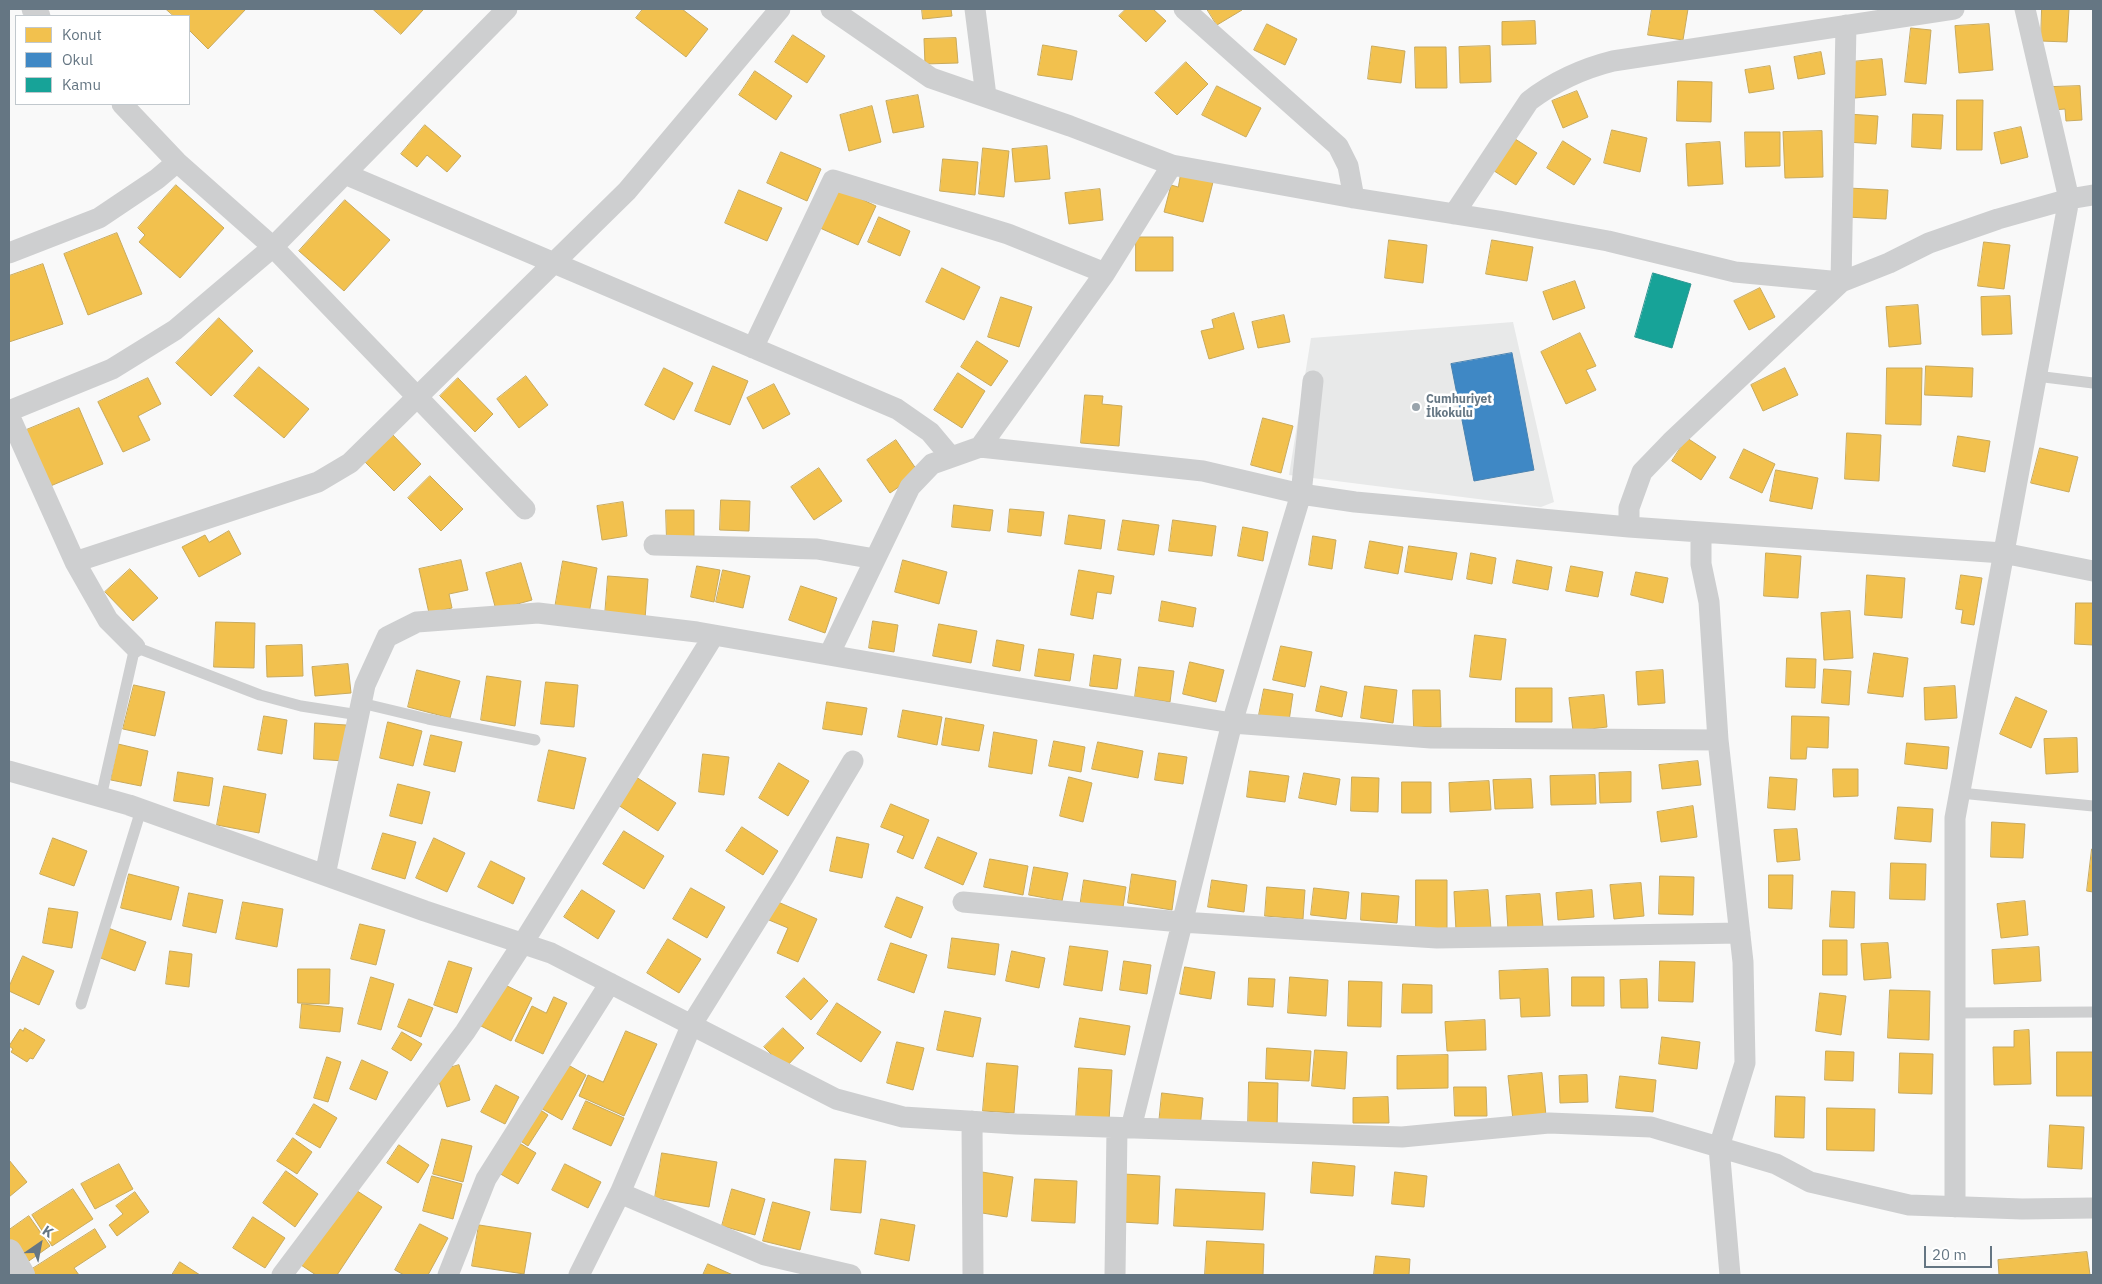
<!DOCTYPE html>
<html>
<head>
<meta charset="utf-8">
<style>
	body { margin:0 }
	#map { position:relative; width:2102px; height:1284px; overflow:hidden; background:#f9f9f9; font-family:"IBM Plex Sans",sans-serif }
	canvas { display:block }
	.frame { position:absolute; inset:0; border:10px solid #657683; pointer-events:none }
	.legend { position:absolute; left:15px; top:15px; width:175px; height:90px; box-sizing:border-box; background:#fff; border:1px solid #c1c8cd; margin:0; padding:6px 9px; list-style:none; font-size:15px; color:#657683 }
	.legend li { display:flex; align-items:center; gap:10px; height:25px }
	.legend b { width:25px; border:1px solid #c1c8cd }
	.north { position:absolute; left:15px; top:1219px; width:50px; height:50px; -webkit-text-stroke:4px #fff; paint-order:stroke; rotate:33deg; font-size:14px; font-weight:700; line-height:20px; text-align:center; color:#657683 }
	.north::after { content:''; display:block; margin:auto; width:18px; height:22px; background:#657683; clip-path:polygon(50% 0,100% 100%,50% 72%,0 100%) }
	.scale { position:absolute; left:1924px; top:1246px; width:68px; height:22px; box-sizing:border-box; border:2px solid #657683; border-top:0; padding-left:6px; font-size:15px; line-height:18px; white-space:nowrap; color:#657683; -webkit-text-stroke:4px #fff; paint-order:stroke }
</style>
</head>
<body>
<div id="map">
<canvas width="2102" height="1284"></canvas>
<div class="frame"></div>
<ul class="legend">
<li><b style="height:14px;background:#f2c14e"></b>Konut</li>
<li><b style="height:14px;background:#3f88c5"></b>Okul</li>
<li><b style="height:14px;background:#17a398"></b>Kamu</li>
</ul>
<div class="north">K</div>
<div class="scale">20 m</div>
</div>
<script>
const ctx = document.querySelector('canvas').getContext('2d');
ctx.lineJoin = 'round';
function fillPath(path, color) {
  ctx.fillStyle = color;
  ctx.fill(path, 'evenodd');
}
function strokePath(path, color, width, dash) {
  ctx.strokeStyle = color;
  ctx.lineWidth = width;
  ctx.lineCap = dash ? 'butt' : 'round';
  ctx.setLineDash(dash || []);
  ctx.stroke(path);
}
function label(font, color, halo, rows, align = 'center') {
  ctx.font = font + ' "IBM Plex Sans",sans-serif';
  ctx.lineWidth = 5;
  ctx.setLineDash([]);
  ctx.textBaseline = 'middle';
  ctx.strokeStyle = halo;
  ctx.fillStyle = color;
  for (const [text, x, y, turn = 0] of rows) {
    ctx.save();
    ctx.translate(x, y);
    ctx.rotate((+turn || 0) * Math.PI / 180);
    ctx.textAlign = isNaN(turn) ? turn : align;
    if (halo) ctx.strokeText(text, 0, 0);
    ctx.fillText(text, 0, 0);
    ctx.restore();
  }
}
const built = new Path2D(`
	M1513,322L1554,502L1541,507L1289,475L1311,338Z`);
const homes = new Path2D(`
	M166,9H246L208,49L189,30V16H174Z
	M373,9H422L423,10L401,34Z
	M643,9H682L708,29L686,57L636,18Z
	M922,9H951L952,16L923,19Z
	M1126,9H1153L1166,21L1146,42L1119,16Z
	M1207,9H1241L1242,10L1217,25Z
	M1652,9H1688L1683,40L1648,35Z
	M2042,9H2069L2067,42L2041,41Z
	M1535,21L1536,44L1502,45V22Z
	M1267,24L1297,39L1285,65L1254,50Z
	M1989,24L1993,70L1959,73L1955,26Z
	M1911,28L1931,30L1926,84L1905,82Z
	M793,35L825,56L807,83L775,62Z
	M956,38L958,63L925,64L924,39Z
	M1043,45L1077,51L1072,80L1038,75Z
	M1372,46L1405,51L1401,83L1368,79Z
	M1490,46L1491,82L1460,83L1459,47Z
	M1415,47H1446L1447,88H1416Z
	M1821,52L1825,74L1798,79L1794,57Z
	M1882,59L1886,95L1855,98L1851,62Z
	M1186,62L1208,84L1177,115L1155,93Z
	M1770,66L1774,89L1749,93L1745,70Z
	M755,71L792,96L776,120L739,95Z
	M1678,81L1712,82L1711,122L1677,121Z
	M1217,86L1261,108L1246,137L1202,115Z
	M2080,86L2082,120L2066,121L2065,109L2053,110L2052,87Z
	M1577,91L1588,117L1563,128L1552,101Z
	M918,95L924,127L893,133L886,101Z
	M1957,100H1983L1982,150H1957Z
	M872,106L881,142L849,151L840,115Z
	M1848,114L1878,116L1876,144L1847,142Z
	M1913,114L1943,115L1941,149L1912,147Z
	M425,125L461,156L447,172L427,155L417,167L401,154Z
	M2021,127L2028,157L2001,164L1994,133Z
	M1612,130L1647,138L1640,172L1604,163Z
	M1822,131L1823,177L1785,178L1783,132Z
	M1745,132H1780V166L1746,167Z
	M1509,135L1537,153L1516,185L1488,167Z
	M1563,141L1591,159L1574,185L1547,168Z
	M1720,142L1723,184L1688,186L1686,144Z
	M1047,146L1050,179L1015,182L1012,149Z
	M983,148L1009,151L1004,197L979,194Z
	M781,152L821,169L807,201L767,183Z
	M943,159L978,162L975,195L940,191Z
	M1181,174L1213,182L1203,222L1164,212L1171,185L1178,187Z
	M176,185L224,228L180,278L139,242L145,235L138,228Z
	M838,188L876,206L858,245L820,228Z
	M1848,188L1888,190L1886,219L1846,217Z
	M1100,189L1103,220L1069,224L1065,193Z
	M739,190L782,208L767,241L725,223Z
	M345,200L390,240L344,291L299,251Z
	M879,217L910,231L900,256L868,242Z
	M117,233L142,294L88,315L64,254Z
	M1136,237H1173V271H1136Z
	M1389,240L1427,245L1423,283L1385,278Z
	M1492,240L1533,247L1527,281L1486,274Z
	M1984,242L2010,245L2004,289L1978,286Z
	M43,264L63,324L9,342V276Z
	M942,268L980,287L964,320L926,302Z
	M1575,281L1585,308L1553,320L1543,292Z
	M1760,288L1775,317L1749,330L1734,301Z
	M2010,296L2012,334L1982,335L1981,297Z
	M1001,297L1032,307L1019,347L988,337Z
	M1918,305L1921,344L1889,347L1886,307Z
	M1234,313L1244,349L1209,359L1201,331L1214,328L1212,320Z
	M1284,315L1290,342L1258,348L1252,322Z
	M219,318L253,351L211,396L176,363Z
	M1580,333L1596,366L1586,370L1596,390L1566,404L1541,352Z
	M977,341L1008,361L991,386L961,367Z
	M713,366L748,381L730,425L695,411Z
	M1926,366L1973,368L1972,397L1925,395Z
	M259,367L309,409L284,438L234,396Z
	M664,368L693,383L674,420L645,405Z
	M1785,368L1798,395L1763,411L1751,385Z
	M1887,368H1922L1921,425L1886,424Z
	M958,373L985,391L962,428L934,410Z
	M526,376L548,405L519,428L497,399Z
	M148,378L161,404L138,416L150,440L123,452L98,402Z
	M458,378L493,414L475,432L440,396Z
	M774,384L790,414L763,429L747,398Z
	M1085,395L1103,396L1102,404L1122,406L1119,446L1081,443Z
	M79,408L103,464L48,487L24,431Z
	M1263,418L1293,426L1281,473L1251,465Z
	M391,433L421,464L394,491L363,460Z
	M1847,433L1881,435L1879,481L1845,479Z
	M1958,436L1990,441L1985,472L1953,466Z
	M1687,438L1716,457L1701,480L1672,461Z
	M896,440L919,473L890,493L867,460Z
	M2040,448L2078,457L2069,492L2031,483Z
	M1744,449L1775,464L1762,493L1730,478Z
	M819,468L842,501L814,520L791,487Z
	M1776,470L1818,478L1812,509L1770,501Z
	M430,476L463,509L441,531L408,498Z
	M721,500L750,501L749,531L720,530Z
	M623,502L627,536L602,540L597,506Z
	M954,505L993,510L990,531L952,527Z
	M1010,509L1044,512L1041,536L1008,532Z
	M666,510H694V541H667Z
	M1069,515L1105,520L1101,549L1065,544Z
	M1123,520L1159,525L1154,555L1118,550Z
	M1173,520L1216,526L1212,556L1169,551Z
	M1243,527L1268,532L1263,561L1238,556Z
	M229,531L241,554L199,577L182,547L205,535L209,542Z
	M1313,536L1336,540L1332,569L1309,565Z
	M1370,541L1403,547L1398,574L1365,568Z
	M1409,546L1457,553L1452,580L1405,572Z
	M1471,553L1496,558L1492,584L1467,579Z
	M1766,553L1801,556L1798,598L1764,596Z
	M461,560L468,590L449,594L452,608L429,613L419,569Z
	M903,560L947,572L939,604L895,592Z
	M1517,560L1552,567L1548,590L1513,583Z
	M563,561L597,568L589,614L555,608Z
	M521,563L532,600L496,610L486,573Z
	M697,566L720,570L714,602L691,597Z
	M1571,566L1603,572L1598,597L1566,591Z
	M130,569L158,598L133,621L105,592Z
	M723,570L750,576L743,608L716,602Z
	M1079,570L1114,576L1111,594L1097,592L1093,619L1071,615Z
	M1636,572L1668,578L1663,603L1631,595Z
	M1867,575L1905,578L1902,618L1865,615Z
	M1961,575L1982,578L1974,625L1961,623L1963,610L1956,609Z
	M608,576L648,579L645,619L605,616Z
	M801,586L837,598L825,633L789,620Z
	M1162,601L1196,608L1193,627L1159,621Z
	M2076,603H2093V645L2075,644Z
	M1850,611L1853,658L1824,660L1821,613Z
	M873,621L898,625L894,652L869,648Z
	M216,622L255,623L254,668L214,667Z
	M939,624L977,631L971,663L933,656Z
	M1475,635L1506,639L1501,680L1470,677Z
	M997,640L1024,645L1020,671L993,666Z
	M302,645L303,676L267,677L266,646Z
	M1281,646L1312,652L1305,687L1273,680Z
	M1039,649L1074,654L1070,681L1035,676Z
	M1874,653L1908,658L1903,697L1868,693Z
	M1094,655L1121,659L1117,689L1090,686Z
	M1787,658L1816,659L1815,688L1786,687Z
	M1190,662L1224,670L1216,702L1183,694Z
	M348,664L351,693L315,696L312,667Z
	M1139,667L1174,671L1170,702L1135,697Z
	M1824,669L1851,671L1849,705L1822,703Z
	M417,670L460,681L450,718L408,707Z
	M1663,670L1665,703L1638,705L1636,672Z
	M487,676L521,681L515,726L481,720Z
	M546,682L578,685L574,727L541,724Z
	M134,685L165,692L155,736L123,729Z
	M1321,686L1347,692L1342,717L1316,711Z
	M1365,686L1397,690L1393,723L1361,718Z
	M1955,686L1957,718L1925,720L1924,688Z
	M1516,688H1552V722H1516Z
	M1264,689L1293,694L1289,721L1259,715Z
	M1413,690H1440L1441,727H1414Z
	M1604,695L1607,727L1573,731L1569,698Z
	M2016,697L2047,711L2031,748L2000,734Z
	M827,702L867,708L862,735L823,729Z
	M903,710L942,717L937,745L898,737Z
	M264,716L287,720L282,754L258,750Z
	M1792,716L1829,717L1828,748L1807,747L1806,759H1791Z
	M946,718L984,725L979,751L942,745Z
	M388,722L422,731L413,766L380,758Z
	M315,723L346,725L344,761L314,759Z
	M994,732L1037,740L1032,774L989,767Z
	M431,735L462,742L455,772L424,765Z
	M2077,738L2078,772L2046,774L2044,739Z
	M1054,741L1085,747L1081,772L1049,766Z
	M1098,742L1143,751L1138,778L1092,769Z
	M1907,743L1949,747L1947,769L1905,764Z
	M118,744L148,751L141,786L111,780Z
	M549,750L586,758L574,809L538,801Z
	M1159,753L1187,757L1183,784L1155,780Z
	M703,754L729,757L724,795L699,792Z
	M1698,761L1701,785L1662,789L1659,765Z
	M779,763L809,781L788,816L759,798Z
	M1833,769H1858V796L1834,797Z
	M1250,771L1289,776L1285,802L1247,797Z
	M178,772L213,778L209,806L174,801Z
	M1631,772V802L1600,803L1599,773Z
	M1304,773L1340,779L1336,805L1299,798Z
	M633,775L676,803L658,831L615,803Z
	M1595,775L1596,804L1551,805L1550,776Z
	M1069,777L1092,783L1083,822L1060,816Z
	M1352,777L1379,778L1378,812L1351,811Z
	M1770,777L1797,779L1795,810L1768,808Z
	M1531,779L1533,808L1495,809L1493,780Z
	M1489,781L1491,810L1450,812L1449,783Z
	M1402,782H1431V813H1402Z
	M398,784L430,792L422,824L390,816Z
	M224,786L266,794L259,833L217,825Z
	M891,804L929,820L913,859L897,852L904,836L881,827Z
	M1693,806L1697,837L1661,842L1657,812Z
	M1898,807L1933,809L1931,842L1895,839Z
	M1992,822L2025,824L2023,858L1991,857Z
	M742,827L778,851L763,875L726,851Z
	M1797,829L1800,860L1777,862L1774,830Z
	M624,831L664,856L644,889L603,864Z
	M383,833L416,842L405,879L372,869Z
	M837,837L869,844L862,878L830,871Z
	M938,837L977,853L963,885L925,868Z
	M53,838L87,851L74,886L40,874Z
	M434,838L465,853L447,892L416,878Z
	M2092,849H2093V892L2087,891Z
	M990,859L1028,866L1023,895L984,887Z
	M491,861L525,878L513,904L478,887Z
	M1891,863L1926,864L1925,900L1890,899Z
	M1034,867L1068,873L1062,901L1029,895Z
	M129,874L179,887L171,920L121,908Z
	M1132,874L1176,881L1172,910L1128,903Z
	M1769,875H1793L1792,909L1769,908Z
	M1660,876L1694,877L1693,915L1659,914Z
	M1084,880L1126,887L1122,914L1080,907Z
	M1212,880L1247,885L1244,912L1208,907Z
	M1416,880H1447V929H1416Z
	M1641,883L1644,916L1614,919L1610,885Z
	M1267,887L1305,890L1303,919L1265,916Z
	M691,888L725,907L707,938L673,919Z
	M1314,888L1349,892L1346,919L1311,915Z
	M582,890L615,911L598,939L564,917Z
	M1488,890L1491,929L1456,931L1454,892Z
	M1592,890L1594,917L1558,920L1556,893Z
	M1832,891L1855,892L1854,928L1830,927Z
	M189,893L223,900L216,933L183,926Z
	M1362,893L1399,896L1397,923L1361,920Z
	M1540,894L1543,927L1508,930L1506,896Z
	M897,897L923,907L911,938L885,927Z
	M2025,901L2028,935L2001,938L1997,904Z
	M243,902L283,909L277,947L236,939Z
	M778,902L817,919L798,962L777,953L788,928L769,920Z
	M49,908L78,912L72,948L43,943Z
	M360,924L385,930L376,965L351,959Z
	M108,928L146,942L135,971L98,957Z
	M952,938L999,944L995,975L948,968Z
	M668,939L701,959L679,993L647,973Z
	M1823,940H1847V975H1823Z
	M891,943L927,955L914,993L878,980Z
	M1888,943L1891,978L1864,980L1861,944Z
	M1070,946L1108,951L1102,991L1064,985Z
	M2039,947L2041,981L1994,984L1992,950Z
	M170,951L192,954L189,987L166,984Z
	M1012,951L1045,958L1039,988L1006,981Z
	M23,956L54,971L39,1005L9,991V987Z
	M449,961L472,968L457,1013L434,1005Z
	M1124,961L1151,965L1147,994L1120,990Z
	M1660,961L1695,962L1693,1002L1659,1001Z
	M1185,967L1215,972L1211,999L1180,994Z
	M298,969H330L329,1004L298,1003Z
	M1548,969L1550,1016L1521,1017L1520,998L1500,999L1499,971Z
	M371,977L394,984L381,1030L358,1024Z
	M1290,977L1328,980L1326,1016L1288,1013Z
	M1572,977H1604V1006H1572Z
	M804,978L828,1001L811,1020L786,997Z
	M1249,978L1275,979L1273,1007L1248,1005Z
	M1647,979L1648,1008H1621L1620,980Z
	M1349,981L1382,982L1381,1027L1348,1026Z
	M501,983L532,998L511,1041L481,1026Z
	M1403,984L1432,985V1013H1402Z
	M1890,990L1930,991L1929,1040L1888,1038Z
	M1820,993L1846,996L1841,1035L1816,1031Z
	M554,997L567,1003L543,1054L515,1041L532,1006L546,1013Z
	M409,999L433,1008L421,1037L398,1027Z
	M837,1003L881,1032L861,1062L817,1034Z
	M302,1004L343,1008L340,1032L300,1028Z
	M945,1011L981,1018L973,1057L937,1050Z
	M1080,1018L1130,1026L1125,1055L1075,1047Z
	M1485,1020L1486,1050L1447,1051L1445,1022Z
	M25,1028L45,1040L33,1059L30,1058L27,1062L11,1052L13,1049L9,1046L20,1029L23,1031Z
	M783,1028L804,1048L785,1068L764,1047Z
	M2029,1030L2031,1084L1994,1085L1993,1047H2014V1031Z
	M626,1031L657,1044L624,1116L579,1096L588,1075L603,1082Z
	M402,1032L422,1044L411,1061L392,1049Z
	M1662,1037L1700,1042L1697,1069L1659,1064Z
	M897,1042L924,1048L913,1090L887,1083Z
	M1267,1048L1311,1051L1309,1081L1266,1079Z
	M1315,1050L1347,1052L1345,1089L1312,1086Z
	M1826,1051L1854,1052L1853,1081L1825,1080Z
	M2057,1052H2093V1096H2057Z
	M1900,1053L1933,1054L1932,1094L1899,1093Z
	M1448,1055V1088L1397,1089V1056Z
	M327,1057L341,1062L328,1102L314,1098Z
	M362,1060L388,1072L376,1100L350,1089Z
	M561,1061L586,1075L562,1120L537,1106Z
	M987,1063L1018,1066L1014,1113L983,1111Z
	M459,1065L470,1100L447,1107L436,1072Z
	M1079,1068L1112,1070L1109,1121L1076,1119Z
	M1542,1073L1546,1116L1513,1120L1508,1076Z
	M1587,1075L1588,1102L1560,1103L1559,1076Z
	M1620,1076L1656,1080L1653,1112L1616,1108Z
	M1249,1082L1278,1083L1277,1130L1248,1129Z
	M496,1085L519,1097L505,1124L481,1112Z
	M1454,1087H1486L1487,1116H1455Z
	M1162,1093L1203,1098L1200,1128L1159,1124Z
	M1776,1096L1805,1097L1804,1138L1775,1137Z
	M1388,1097L1389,1123H1353V1098Z
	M586,1101L624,1118L611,1146L573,1129Z
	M314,1104L337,1118L320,1148L296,1134Z
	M536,1107L548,1115L528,1146L516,1138Z
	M1827,1108L1875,1109L1874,1151L1827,1150Z
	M2050,1125L2084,1127L2082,1169L2048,1167Z
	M293,1138L312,1152L297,1174L277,1161Z
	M442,1139L472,1146L463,1182L433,1174Z
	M516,1141L536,1153L518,1184L497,1172Z
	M399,1145L429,1165L418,1183L387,1163Z
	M662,1153L717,1162L709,1207L655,1198Z
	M835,1159L866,1161L861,1213L831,1210Z
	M9,1160L27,1182L9,1197Z
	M1313,1162L1355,1166L1353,1196L1311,1193Z
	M119,1164L133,1189L95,1209L81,1184Z
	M565,1164L601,1182L588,1208L552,1190Z
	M286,1171L318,1194L295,1227L263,1203Z
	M982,1172L1013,1177L1007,1217L976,1212Z
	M1395,1172L1427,1176L1424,1207L1392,1204Z
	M1123,1174L1160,1176L1158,1224L1122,1222Z
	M432,1176L462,1184L453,1219L423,1211Z
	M1035,1179L1077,1181L1075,1223L1032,1221Z
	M351,1187L382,1207L337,1275H316L301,1265Z
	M73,1189L93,1219L52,1246L32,1215Z
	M732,1189L765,1199L755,1235L722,1226Z
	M1176,1189L1265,1193L1263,1230L1174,1226Z
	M135,1192L149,1212L117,1236L109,1225L123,1214L116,1206Z
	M773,1202L810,1212L800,1250L763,1241Z
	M29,1216L50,1246L26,1263L9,1238V1230Z
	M253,1217L285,1238L265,1268L233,1248Z
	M881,1219L915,1225L909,1261L875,1254Z
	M420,1224L448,1238L428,1275H404L395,1270Z
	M479,1225L531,1233L524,1274L472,1266Z
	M95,1229L106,1247L74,1268L79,1275H32L29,1271Z
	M1207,1241L1264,1244L1263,1275H1205Z
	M2087,1252L2090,1275H1999L1998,1260Z
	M1376,1256L1410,1259L1409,1275H1374Z
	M180,1262L200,1275H172Z
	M708,1264L733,1275H703Z`);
const schools = new Path2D(`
	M1512,353L1534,470L1474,481L1451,364Z`);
const public = new Path2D(`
	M1653,273L1691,284L1672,348L1635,337Z`);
const service = new Path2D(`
	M2036,376L2093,383
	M361,703L428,719L535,740
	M1960,793L2093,806
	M101,797L135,647L260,695L301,706L359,715
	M81,1004L141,810
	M1955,1013L2093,1012`);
const minor = new Path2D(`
	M32,9L40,16
	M831,9L931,78L1070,126L1172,165L1354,198L1499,221L1608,241L1735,272L1841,282L1889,263L1929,243L1998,219L2069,199L2093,195
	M975,9L986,96
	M1184,9L1338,146L1348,166L1354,198
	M122,104L177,162L273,247L525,509
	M345,174L897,409L930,432L951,457
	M1454,214L1529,101C1555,81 1581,69 1613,61L1954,9
	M9,253L99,218L157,179L177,162
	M753,348L833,180L1008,234L1105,273
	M9,411L112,369L175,330L273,247L507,9
	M9,415L75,562L108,620L135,647
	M980,447L1105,273L1172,165
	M1629,527V508L1642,472L1671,442L1841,282L1846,25
	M1701,532V564L1709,602L1718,740L1743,962L1745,1063L1719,1147L1730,1275
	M654,545L817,549L875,559
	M75,562L318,482L350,463L627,191L780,9
	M829,655L910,487L932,464L980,447L1203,471L1301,494L1355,502L1629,527L2003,553L2093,571
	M9,771L129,805L425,911L551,953L836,1099L903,1117L1016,1124L1402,1137L1549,1123L1651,1127L1776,1164L1810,1182L1909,1205L2022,1209L2093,1208
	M325,875L365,685L387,637L417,622L538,613L697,632L995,684L1232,723L1431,738L1718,740
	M963,902L1181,922L1437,938L1740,933
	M972,1121L973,1275
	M1131,1128L1232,723L1301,494L1313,381
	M620,1193L765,1255L851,1275
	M1955,1207V818L2069,199L2025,9
	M282,1275L465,1032L523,943L714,635
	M448,1275L486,1179L610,983
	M579,1275L620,1193L692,1024L785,875L853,761
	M1115,1275L1117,1128`);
const tertiary = new Path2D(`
	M9,1252L22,1275`);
const markers = [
	[1416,407,5,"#99a4ac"]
];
const poiNames = [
	["Cumhuriyet",1426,400],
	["İlkokulu",1426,414]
];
fillPath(built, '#e8e9e9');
fillPath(homes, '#f2c14e');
strokePath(homes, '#c8aa5e', 1);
fillPath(schools, '#3f88c5');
strokePath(schools, '#4a83b1', 1);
fillPath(public, '#17a398');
strokePath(public, '#2e9692', 1);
strokePath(service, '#cecfd0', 11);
strokePath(minor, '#cecfd0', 21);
strokePath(tertiary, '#cecfd0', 26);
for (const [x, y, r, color] of markers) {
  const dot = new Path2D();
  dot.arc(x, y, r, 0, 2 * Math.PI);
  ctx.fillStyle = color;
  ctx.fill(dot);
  strokePath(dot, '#fff', 2);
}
label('bold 12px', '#657683', '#fff', poiNames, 'left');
</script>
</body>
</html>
